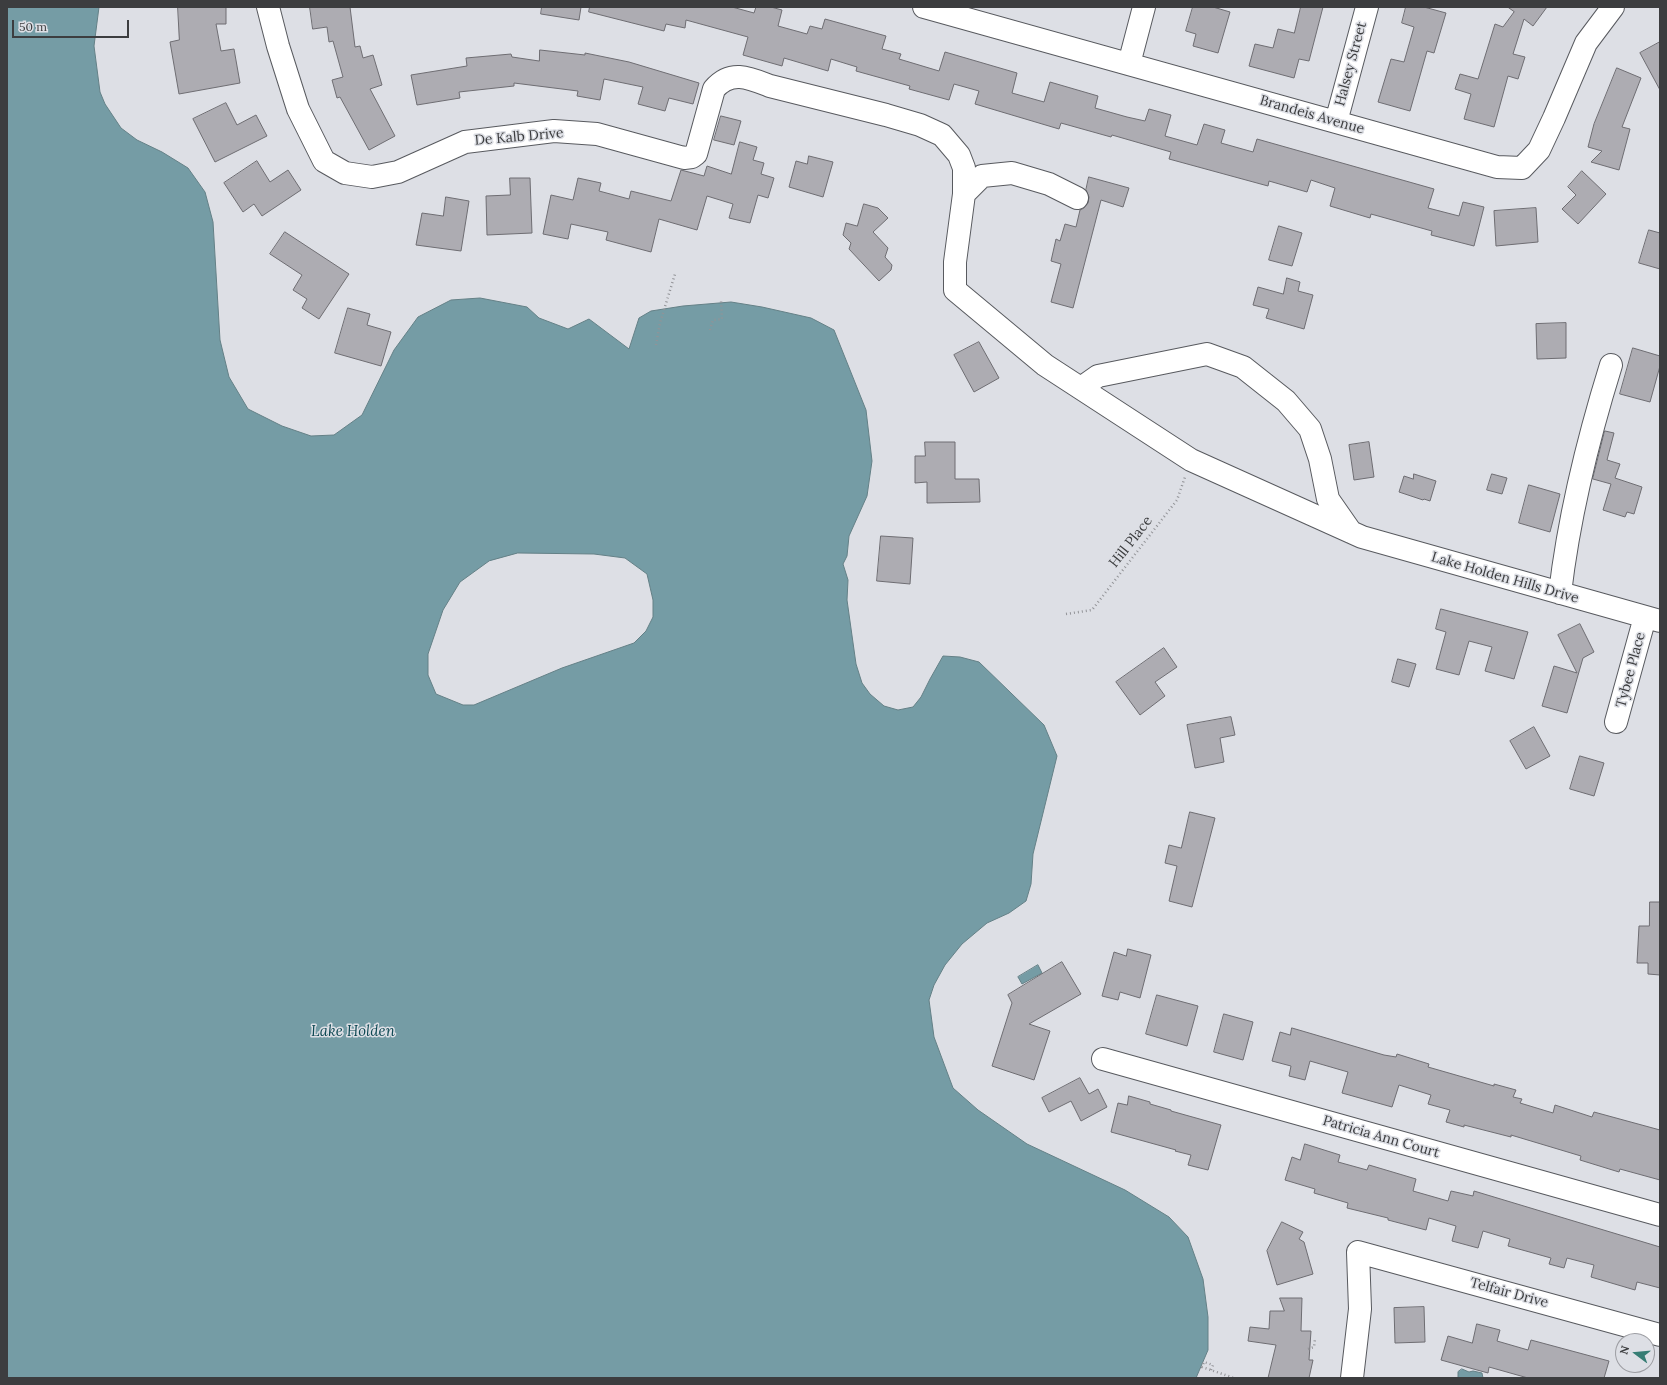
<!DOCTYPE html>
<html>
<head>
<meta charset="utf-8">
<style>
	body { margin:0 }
	#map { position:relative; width:1667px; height:1385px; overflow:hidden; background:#dddfe5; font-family:Lora,serif }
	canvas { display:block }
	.frame { position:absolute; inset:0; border:8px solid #3c3d3f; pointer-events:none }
	.north { position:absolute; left:1615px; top:1333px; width:40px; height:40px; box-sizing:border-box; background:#dddfe5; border:1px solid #9d9ea3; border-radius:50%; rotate:286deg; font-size:11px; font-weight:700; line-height:16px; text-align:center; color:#3c3d3f }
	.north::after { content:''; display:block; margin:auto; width:14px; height:18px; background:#367d74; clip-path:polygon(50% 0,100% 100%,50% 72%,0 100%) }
	.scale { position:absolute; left:12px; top:20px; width:117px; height:18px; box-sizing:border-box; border:2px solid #3c3d3f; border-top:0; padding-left:5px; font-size:12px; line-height:14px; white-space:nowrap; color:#3c3d3f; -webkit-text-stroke:3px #dddfe5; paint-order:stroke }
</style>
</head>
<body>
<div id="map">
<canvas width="1667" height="1385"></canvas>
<div class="frame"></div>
<div class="north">N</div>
<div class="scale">50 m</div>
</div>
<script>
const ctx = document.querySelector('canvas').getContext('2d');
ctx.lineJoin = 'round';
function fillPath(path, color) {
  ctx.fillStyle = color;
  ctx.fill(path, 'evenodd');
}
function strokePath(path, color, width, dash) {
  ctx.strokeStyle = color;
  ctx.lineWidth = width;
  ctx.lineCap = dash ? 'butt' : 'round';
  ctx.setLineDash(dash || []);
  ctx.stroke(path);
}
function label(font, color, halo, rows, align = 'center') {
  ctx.font = font + ' Lora,serif';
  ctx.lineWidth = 3;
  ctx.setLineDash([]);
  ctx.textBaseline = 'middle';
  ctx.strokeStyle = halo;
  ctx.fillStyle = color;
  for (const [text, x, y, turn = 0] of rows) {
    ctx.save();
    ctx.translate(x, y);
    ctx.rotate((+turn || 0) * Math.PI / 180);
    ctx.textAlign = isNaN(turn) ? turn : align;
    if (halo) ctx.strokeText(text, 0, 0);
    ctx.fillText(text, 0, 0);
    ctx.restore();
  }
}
const water = new Path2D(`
	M7,7H99L94,46L100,92L105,104L121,128L137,140L162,152L188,168L205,192L213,222L220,340L229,377L248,409L282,426L311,436L334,435L362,415L394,350L418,317L451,300L480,298L527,307L539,318L568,329L589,319L629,349L639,318L651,311L683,306L731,302L762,307L811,318L834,330L866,410L872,461L867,496L849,536L847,556L843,564L848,580L847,600L856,664L862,683L870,694L884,706L898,710L913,707L921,697L930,679L943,656L960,657L979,662L1044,725L1057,756L1033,854L1031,884L1026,901L1009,913L987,923L962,944L945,965L934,985L929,1000L934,1037L953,1088L978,1110L1027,1144L1125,1190L1169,1217L1188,1237L1203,1279L1208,1317V1350L1196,1378H7ZM518,553L594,554L625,558L647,574L653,600V617L646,631L634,643L562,668L474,705H463L436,694L428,675V654L443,610L460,582L489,561Z
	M1038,965L1042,973L1022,984L1018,977Z
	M1462,1369L1469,1372L1473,1371L1482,1373L1483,1378H1458V1372Z`);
const building = new Path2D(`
	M178,7H226V24H216L221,51L234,49L240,83L179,94L170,42L179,40Z
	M310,7H350L355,47L360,46L363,58L373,55L382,85L370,89L395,136L369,150L340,97L337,98L332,80L343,77L333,41L329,42L327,27L313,29Z
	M542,7H581L579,20L541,14Z
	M590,7H732L754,13L756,7H771L782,10L778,26L807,34L810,26L822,29L825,19L886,36L882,49L901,54L899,59L939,71L945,52L1017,73L1012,93L1044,102L1050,82L1098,96L1095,108L1127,117L1145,121L1149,109L1171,115L1165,136L1197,145L1204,124L1225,130L1221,143L1253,152L1257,139L1434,189L1428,208L1459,216L1463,202L1484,207L1474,246L1431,235L1432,231L1371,214L1370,218L1330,206L1335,188L1311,180L1307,192L1269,181L1268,186L1169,159L1171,152L1112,135L1111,137L1061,123L1059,129L975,104L979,91L954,84L949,100L909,89L910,86L856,71L857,67L831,59L828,71L784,58L782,66L743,55L748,37L686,20L685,28L666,24L664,31L589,12Z
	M1193,7H1213L1230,12L1218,53L1193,46L1196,34L1186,31Z
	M1301,7H1323L1309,61L1299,59L1294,78L1249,66L1255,44L1273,48L1278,29L1294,33Z
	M1406,7H1424L1446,13L1434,53L1427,51L1410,111L1378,102L1391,59L1404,62L1414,27L1402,23Z
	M1508,7H1547L1533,26L1524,19L1513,54L1525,57L1518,79L1508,76L1494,127L1464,119L1471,94L1455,89L1460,74L1478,79L1495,24L1503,27L1514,12Z
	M1660,42V90L1640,53Z
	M540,50L585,55V53L629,62L699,83L693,104L669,98L665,111L638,104L643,87L604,79L600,100L577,96L578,91L514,83V86L459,92L460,98L417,105L411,75L467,66L466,58L511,54L512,57L539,61Z
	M1617,68L1641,78L1622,127L1630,129L1619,170L1591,162L1602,151L1588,147L1594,124Z
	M226,103L237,125L256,115L267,136L215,162L193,119Z
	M721,116L741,121L734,145L714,140Z
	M740,142L757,147L753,160L764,163L761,174L774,178L768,198L758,195L750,223L729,218L733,204L707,196L697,230L659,219L651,252L606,240L608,232L571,224L568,239L543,234L551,195L573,200L578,178L601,183L599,191L629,199L631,191L671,201L681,170L704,176L707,166L731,174Z
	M809,156L833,162L823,197L789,187L796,161L807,164Z
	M257,161L270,182L288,170L301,190L262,216L254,204L243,212L224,183Z
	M1582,171L1606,194L1578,224L1562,209L1576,195L1568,187Z
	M1089,177L1129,188L1123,207L1101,200L1073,308L1051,302L1061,264L1051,261L1056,239L1060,241L1065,224L1076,227L1080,210L1084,208L1088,203L1089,197L1086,190Z
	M510,178H530L532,233L487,235L486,196L510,195Z
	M446,197L469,201L461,251L416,245L422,213L443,216Z
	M864,204L878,208L888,218L873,232L888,248L885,257L892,265L891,270L879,281L849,249L851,243L843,235L846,223L857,226Z
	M1536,208L1538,242L1496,246L1494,211Z
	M1279,226L1302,233L1292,266L1269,260Z
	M1649,230L1660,233V269L1639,263Z
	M285,232L349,274L319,319L302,308L307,299L293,290L302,275L270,254Z
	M1287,278L1300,282L1298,291L1313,295L1304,329L1266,318L1269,309L1253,305L1258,287L1283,294Z
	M348,308L370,314L367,325L391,332L381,366L335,353Z
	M1566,323V358L1537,359L1536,324Z
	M979,342L999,378L974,392L954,355Z
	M1633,348L1660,356V366L1650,402L1620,394Z
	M1605,431L1614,433L1607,460L1620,464L1615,478L1642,487L1634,514L1627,512L1625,517L1603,510L1611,484L1593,479Z
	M925,442H955V479H979L980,502L927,503V482L915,483V456H925Z
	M1369,442L1374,477L1354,480L1349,445Z
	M1414,474L1436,481L1430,501L1424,499L1423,500L1399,492L1404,476L1413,479Z
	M1492,474L1507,478L1502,494L1487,490Z
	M1529,485L1560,494L1550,532L1519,523Z
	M881,536L913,538L910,584L877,581Z
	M1441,609L1528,632L1514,679L1485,671L1492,647L1469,641L1459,675L1436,669L1446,632L1436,629Z
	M1580,624L1594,652L1583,658L1567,713L1542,706L1554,666L1577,673L1558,635Z
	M1164,648L1177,667L1155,682L1165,696L1140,715L1116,682Z
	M1398,659L1416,664L1409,687L1392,682Z
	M1231,717L1235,735L1220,738L1224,762L1195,768L1187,725Z
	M1534,727L1550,756L1526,769L1510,741Z
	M1580,756L1604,763L1594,796L1570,789Z
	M1190,812L1215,818L1192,907L1169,901L1177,866L1165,863L1169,845L1181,848Z
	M1650,902H1660V975L1648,974V963H1637L1639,926H1649Z
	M1128,949L1151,955L1140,998L1120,992L1118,1000L1102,996L1114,952L1126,956Z
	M1062,962L1081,994L1029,1024L1050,1031L1034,1080L992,1066L1012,1003L1008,995Z
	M1157,995L1198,1006L1187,1046L1146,1034Z
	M1224,1014L1253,1022L1243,1060L1214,1052Z
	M1292,1028L1384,1055L1396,1057L1397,1054L1429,1064L1428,1067L1494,1086V1084L1516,1090L1513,1097L1522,1099L1520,1103L1553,1113L1555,1105L1592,1117L1594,1112L1660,1130V1180L1620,1169L1619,1172L1580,1160L1581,1156L1511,1135V1137L1464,1125V1127L1446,1122L1450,1110L1428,1104L1431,1095L1399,1085L1392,1107L1342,1093L1348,1072L1310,1061L1305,1080L1289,1076L1291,1066L1272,1061L1280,1032L1290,1035Z
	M1080,1078L1089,1094L1098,1089L1107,1107L1081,1121L1071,1101L1049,1112L1042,1098Z
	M1129,1096L1150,1102V1104L1171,1110V1111L1221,1125L1208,1170L1188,1165L1191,1155L1175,1151L1176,1150L1111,1132L1118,1103L1127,1105Z
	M1305,1144L1340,1155L1338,1162L1367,1170L1369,1165L1416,1179L1413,1191L1448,1201L1451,1191L1473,1196L1474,1191L1660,1247V1288L1637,1282L1635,1290L1591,1277L1594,1265L1567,1258L1564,1268L1549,1264L1551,1258L1508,1246L1510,1239L1483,1231L1478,1248L1452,1241L1456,1226L1429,1218L1426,1230L1388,1220V1218L1347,1208L1348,1203L1314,1193L1315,1189L1285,1180L1292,1157L1300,1160Z
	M1282,1222L1303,1232L1299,1239L1304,1242L1313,1274L1277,1285L1267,1251Z
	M1280,1298H1302L1301,1331H1311L1309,1360H1313L1309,1378H1268L1276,1345L1248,1341L1250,1327L1269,1329L1270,1311H1284Z
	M1424,1307L1425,1342L1395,1343L1394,1308Z
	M1477,1324L1500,1330L1497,1341L1528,1350L1531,1340L1609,1361L1604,1378H1528L1489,1367L1488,1373L1441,1360L1448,1336L1472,1343Z`);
const path = new Path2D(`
	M710,330L713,320L722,319L721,300
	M656,345L660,323L675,274
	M1066,614L1092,610L1177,500L1185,477
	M1308,1349L1314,1347L1315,1339
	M1211,1370L1213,1365L1204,1362L1202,1367L1234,1378`);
const minor = new Path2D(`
	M268,7L278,46L298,109L324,161L345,173L372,177L398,172L465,142L554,131L597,134L684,158L692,157L696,154L714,89C731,69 750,78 770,86L886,115L920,125L942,135L959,155L964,168V194
	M924,7L1497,167L1522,168L1539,150L1554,118L1586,43L1613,7
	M1129,64L1144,7
	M1336,122L1367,7
	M1077,198L1049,184L1012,173L982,176L964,194L955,262V290L1045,365L1191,460L1362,537L1660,621
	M1081,388L1098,376L1207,354L1243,367L1286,401L1310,429L1320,459L1328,499L1351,532
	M1560,593C1569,516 1588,439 1611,365
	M1616,722L1645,617
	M1103,1059L1660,1215
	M1352,1378L1360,1309L1358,1252L1660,1335`);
const streetNames = [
	["Halsey Street",1351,64,-75],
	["Brandeis Avenue",1312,115,16],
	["De Kalb Drive",519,137,-5],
	["Hill Place",1131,542,-52],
	["Lake Holden Hills Drive",1505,578,16],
	["Tybee Place",1631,670,-75],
	["Patricia Ann Court",1381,1137,16],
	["Telfair Drive",1509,1293,15]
];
const waterNames = [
	["Lake Holden",353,1032]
];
fillPath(water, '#759ca5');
strokePath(water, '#648086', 1);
fillPath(building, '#adacb2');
strokePath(building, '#6e6d72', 1);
strokePath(minor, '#585a5f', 24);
strokePath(path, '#929397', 2.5, [1, 3]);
strokePath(minor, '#fff', 22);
label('14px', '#3c3d3f', '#dddfe5', streetNames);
label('italic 15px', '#0d4853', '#dddfe5', waterNames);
</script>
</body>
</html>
